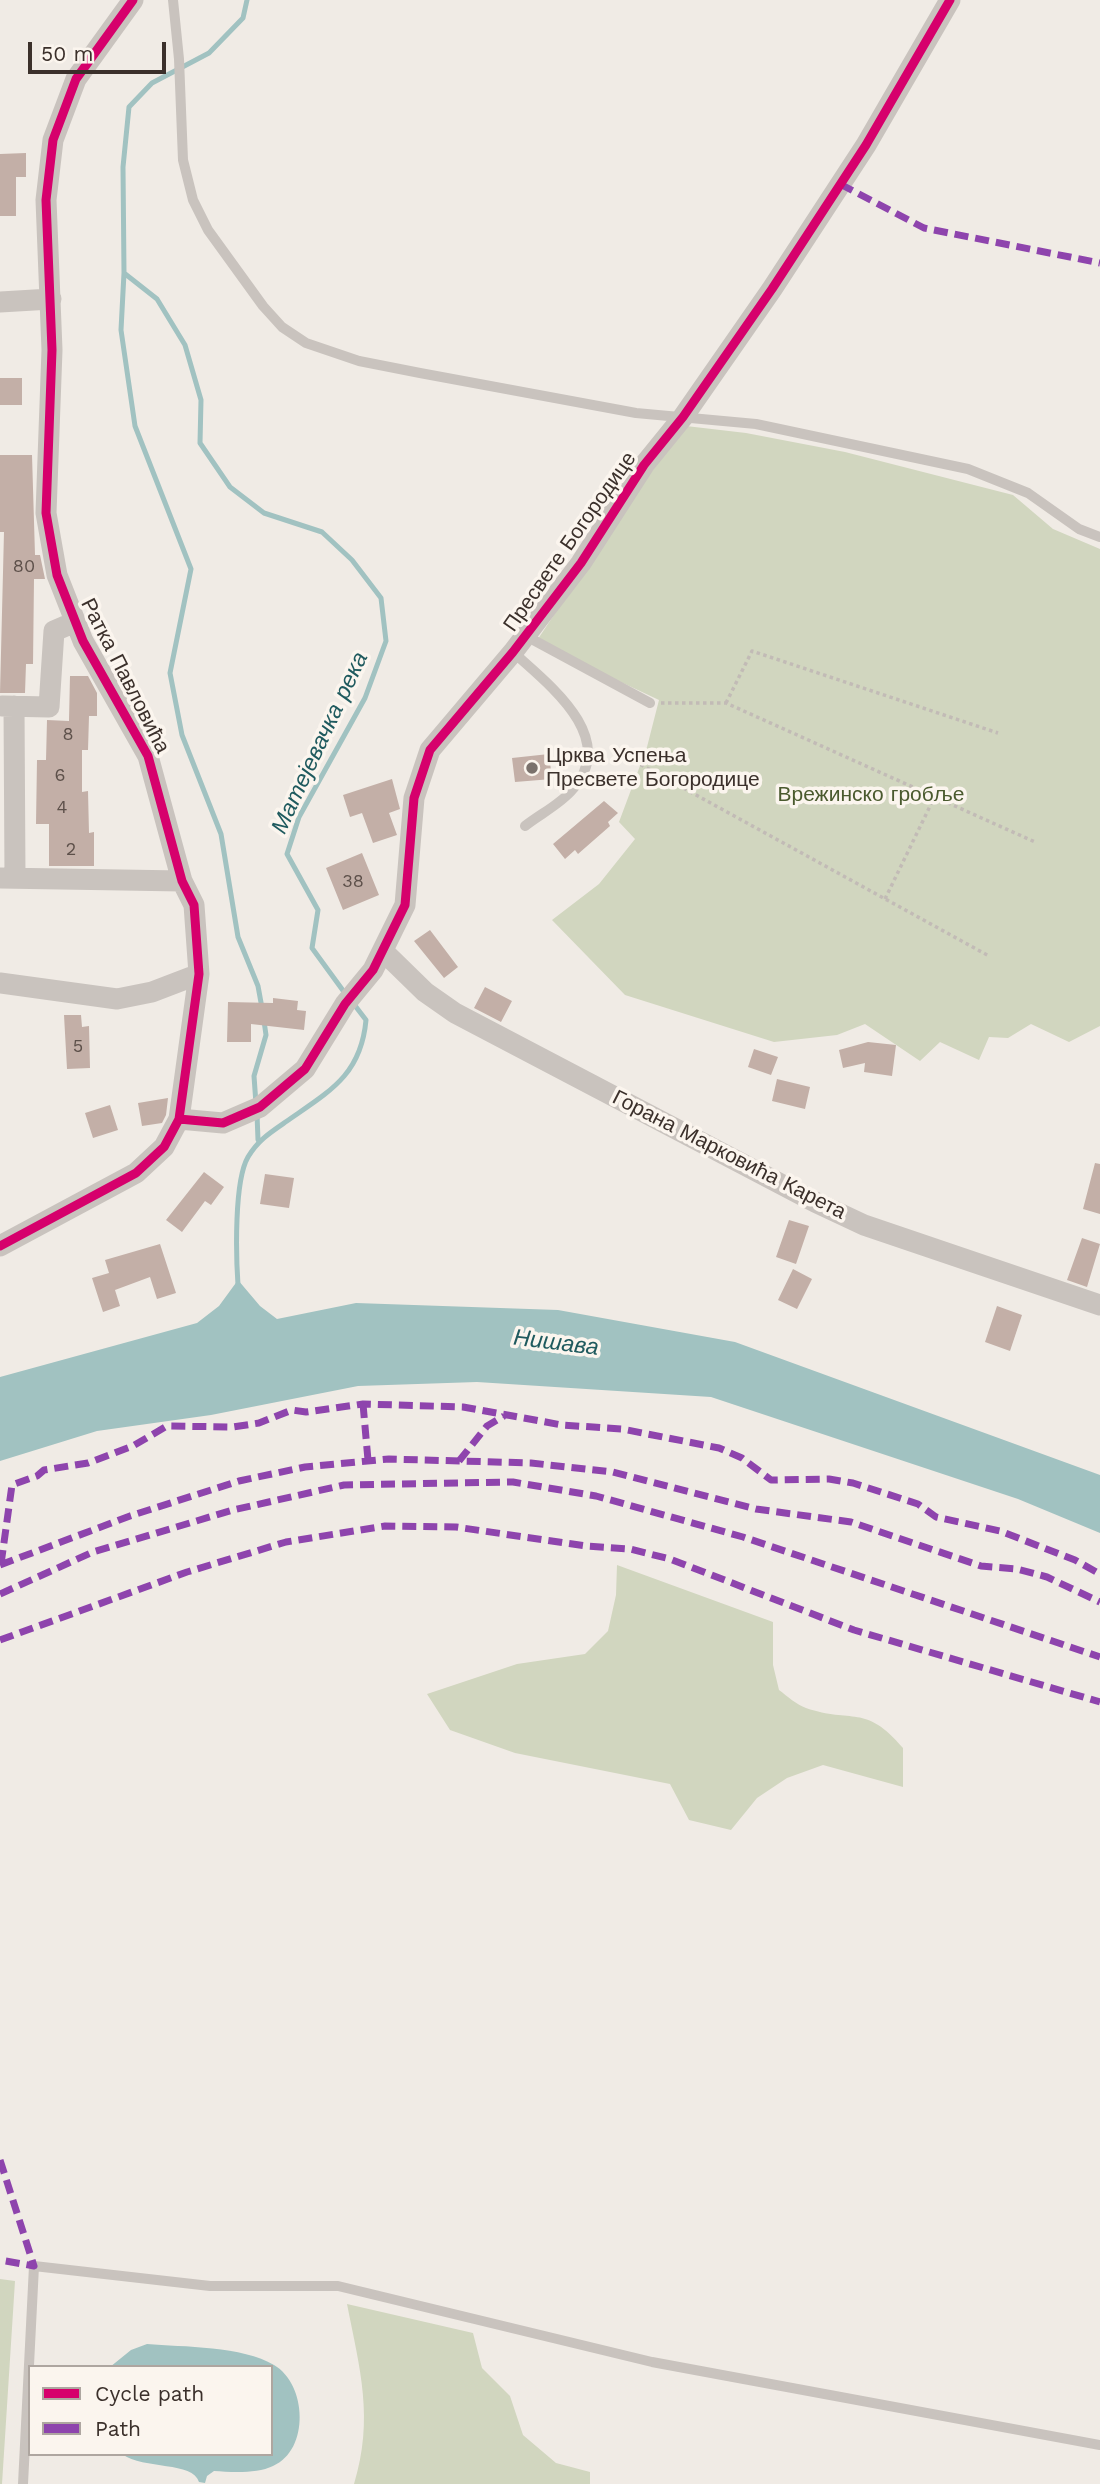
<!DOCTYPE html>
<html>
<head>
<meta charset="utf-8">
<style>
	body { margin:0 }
	#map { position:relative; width:1100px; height:2484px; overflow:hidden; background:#f0ebe5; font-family:"Work Sans",sans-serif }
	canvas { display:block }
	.legend { position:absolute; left:28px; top:2365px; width:245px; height:91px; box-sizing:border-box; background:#fbf5ee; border:2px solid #aea6a0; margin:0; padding:9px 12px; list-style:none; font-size:21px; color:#3b302b }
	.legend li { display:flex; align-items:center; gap:14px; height:35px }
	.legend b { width:35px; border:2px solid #aea6a0 }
	.scale { position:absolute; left:28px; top:42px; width:138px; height:32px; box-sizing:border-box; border:4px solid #3b302b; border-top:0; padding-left:9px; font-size:21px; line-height:24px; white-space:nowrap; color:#3b302b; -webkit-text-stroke:5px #fbf5ee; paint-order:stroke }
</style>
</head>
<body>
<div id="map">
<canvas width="1100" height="2484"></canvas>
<ul class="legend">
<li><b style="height:9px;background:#d6006c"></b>Cycle path</li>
<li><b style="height:9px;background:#8e44ad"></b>Path</li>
</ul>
<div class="scale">50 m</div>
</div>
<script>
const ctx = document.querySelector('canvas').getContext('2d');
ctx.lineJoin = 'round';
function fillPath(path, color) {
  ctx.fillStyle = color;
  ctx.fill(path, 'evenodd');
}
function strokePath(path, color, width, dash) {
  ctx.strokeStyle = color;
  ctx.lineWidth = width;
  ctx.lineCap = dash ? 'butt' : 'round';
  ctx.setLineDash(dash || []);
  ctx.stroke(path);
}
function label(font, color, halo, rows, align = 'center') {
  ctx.font = font + ' "Work Sans",sans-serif';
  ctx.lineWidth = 7;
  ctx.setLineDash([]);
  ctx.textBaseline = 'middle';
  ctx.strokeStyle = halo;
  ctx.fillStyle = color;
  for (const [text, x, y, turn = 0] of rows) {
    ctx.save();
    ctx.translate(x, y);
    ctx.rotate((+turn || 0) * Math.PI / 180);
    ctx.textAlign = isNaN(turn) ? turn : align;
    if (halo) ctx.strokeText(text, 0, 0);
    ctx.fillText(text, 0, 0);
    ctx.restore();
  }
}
const green = new Path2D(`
	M686,426L746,433L845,452L1013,495L1053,529L1100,549V1026L1069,1042L1031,1024L1008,1038L989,1037L979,1060L940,1042L920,1061L865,1024L837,1035L774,1042L625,995L552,920L599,884L635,839L619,822L647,747L659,700L536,642L631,499Z
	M617,1565L773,1622V1665L779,1690C787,1696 797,1705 806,1708C852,1724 865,1703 903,1748V1787L823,1765L787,1778L757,1798L731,1830L689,1820L670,1784L515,1753L450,1730L427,1694L517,1664L585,1654L608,1631L616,1595Z
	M0,2279L15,2281L2,2484H0Z
	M347,2304L473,2333L482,2368L510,2396L523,2435L556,2463L590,2472V2484H354C374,2418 360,2370 347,2304Z`);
const water = new Path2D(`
	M238,1280L260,1306L277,1319L356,1303L558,1310L735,1342L1100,1475V1533L1018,1499L711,1397L477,1382L358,1386L211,1415L97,1431L0,1461V1377L197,1323L219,1306Z
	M147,2344C183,2347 243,2346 274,2365C307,2384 310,2450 273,2466C257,2474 231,2472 214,2471L207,2476L205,2483L199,2482C193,2461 144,2470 122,2454H271V2367H110L131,2350Z`);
const stream = new Path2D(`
	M247,0L243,18L209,53L152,83L129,107L123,167L124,273L157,299L185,345L201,400L200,443L230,487L264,513L322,532L352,560L381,598L386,641L365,698L299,817L287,854L318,910L312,948L347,996
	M124,273L121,330L135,426L191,569L170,673L182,735L221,834L238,937L258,986L262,1008
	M256,1104L254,1076L266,1035L264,1021
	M257,1114L258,1140
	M238,1285C236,1256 234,1181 248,1157C258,1140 271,1132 287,1121C330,1091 361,1075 366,1020L353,1003`);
const building = new Path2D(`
	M26,153V177H16V216H0V154Z
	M0,378H22V405H0Z
	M0,455H32L35,555H40L45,579H34L33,664H26L25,693H0L4,532H0Z
	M70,676H88L97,693V716H89L88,750H82V792L88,791L89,833L94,832V866H49V824H36L37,760H46L47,720L69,721Z
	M549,754L552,779L515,782L512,758Z
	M392,779L400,809L389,813L397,835L373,843L362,813L350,817L343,795Z
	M604,801L618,813L608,822L610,826L578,854L575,850L565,859L553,844Z
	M362,853L379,895L343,910L326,868Z
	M430,930L458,967L444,978L414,941Z
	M485,987L512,1001L501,1022L474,1008Z
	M273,998L298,1001L297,1010L306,1011L304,1030L251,1024V1042H227L228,1002L273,1003Z
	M64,1015H81L82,1027L89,1026L90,1068L67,1069Z
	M868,1042L896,1045L892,1076L864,1072L865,1063L843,1068L839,1050Z
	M754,1049L778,1057L771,1075L748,1067Z
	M777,1079L810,1087L805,1109L772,1101Z
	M168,1098L166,1115L162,1123L142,1126L138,1103Z
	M110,1105L118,1130L93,1138L85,1113Z
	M1095,1163L1100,1164V1214L1083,1209Z
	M204,1172L224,1187L211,1205L205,1201L182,1232L166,1220Z
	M265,1174L294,1178L289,1208L260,1204Z
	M789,1220L809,1226L796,1264L776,1257Z
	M1082,1238L1100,1244L1087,1287L1067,1280Z
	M160,1244L176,1293L157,1299L150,1277L115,1290L120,1306L103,1312L92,1278L109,1273L105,1260Z
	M793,1269L812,1279L797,1309L778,1300Z
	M997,1306L1022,1315L1010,1351L985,1342Z`);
const path = new Path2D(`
	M661,703H726L1035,842
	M726,703L752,651L998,733
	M616,751L989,956
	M885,899L934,798`);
const service = new Path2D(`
	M173,0L179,59L183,160L193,200L208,230L263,306L282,327L306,343L359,361L420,373L636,413L756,424L968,469L1028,493L1079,529L1100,537
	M526,636L650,703
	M513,652C548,684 619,737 573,789C561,804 540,814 525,826
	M23,2484L34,2266L210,2286H338L652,2362L1100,2445`);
const minor = new Path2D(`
	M0,302L51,299
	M2,706L49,707L54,631L75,622
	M14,706L15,878
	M0,878L182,881
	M384,952L425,992L455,1013L815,1202L864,1225L1100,1305
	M0,983L117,999L152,992L199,974
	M179,1119L223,1123L260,1107L305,1069L345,1004L373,970L405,905L414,798L430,750L513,652L581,563L644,465L683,417L772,289L866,145L950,0
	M0,1246L136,1173L164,1147L179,1119L199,974L194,905L182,881L148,756L83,641L57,575L46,513L52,350L46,200L53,140L76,79L133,0`);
const quiet = new Path2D(`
	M840,184L924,228L1100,263
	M363,1404L368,1460
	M459,1461L487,1426L504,1416
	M1,1564L12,1485L37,1476L44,1470L88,1463L133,1446L167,1426L233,1427L259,1423L292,1410L306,1412L363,1404L463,1407L562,1425L622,1429L719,1448L742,1458L771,1480L829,1479L853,1483L918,1504L936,1517L1000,1531L1075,1560L1100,1574
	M0,1565L130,1516L239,1481L305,1467L389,1459L531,1463L613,1472L756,1509L851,1522L981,1566L1017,1569L1047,1577L1100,1602
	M0,1594L93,1552L233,1510L344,1485L513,1482L596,1496L743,1537L1100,1657
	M0,1640L187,1572L286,1542L385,1526L456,1527L586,1546L630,1549L670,1559L854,1630L1100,1702
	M0,2160L34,2266L0,2260`);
const cycleway = new Path2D(`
	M179,1119L223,1123L260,1107L305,1069L345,1004L373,970L405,905L414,798L430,750L513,652L581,563L644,465L683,417L772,289L866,145L950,0
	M0,1246L136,1173L164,1147L179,1119L199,974L194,905L182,881L148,756L83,641L57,575L46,513L52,350L46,200L53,140L76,79L133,0`);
const markers = [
	[532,768,7,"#7a716c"]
];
const numberNames = [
	["80",24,567],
	["8",68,735],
	["6",60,776],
	["4",62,808],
	["2",71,850],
	["38",353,882],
	["5",78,1047]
];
const streetNames = [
	["Пресвете Богородице",570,542,-55],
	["Ратка Павловића",125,676,63],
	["Горана Марковића Карета",729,1155,27]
];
const poiNames = [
	["Црква Успења",546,756],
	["Пресвете Богородице",546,780]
];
const parkNames = [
	["Врежинско гробље",871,795]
];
const waterNames = [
	["Матејевачка река",320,743,-65],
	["Нишава",556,1343,7]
];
fillPath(green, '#d1d6bf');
fillPath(water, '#a1c2c1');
strokePath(stream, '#a1c2c1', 5);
fillPath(building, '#c3afa7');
strokePath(path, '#c2bbb6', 3.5, [3.5, 3.5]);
strokePath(service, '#c9c3be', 10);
strokePath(minor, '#c9c3be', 21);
strokePath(quiet, '#8e44ad', 7, [14, 7]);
strokePath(cycleway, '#d6006c', 9);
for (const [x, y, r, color] of markers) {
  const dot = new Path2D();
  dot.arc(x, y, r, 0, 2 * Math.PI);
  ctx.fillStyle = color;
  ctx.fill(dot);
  strokePath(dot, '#fbf5ee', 2.5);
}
label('18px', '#5d504a', null, numberNames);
label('21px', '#3b302b', '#fbf5ee', streetNames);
label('21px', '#3b302b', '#fbf5ee', poiNames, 'left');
label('21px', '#4a5a2e', '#fbf5ee', parkNames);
label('italic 23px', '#1f5a5e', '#fbf5ee', waterNames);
</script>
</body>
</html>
